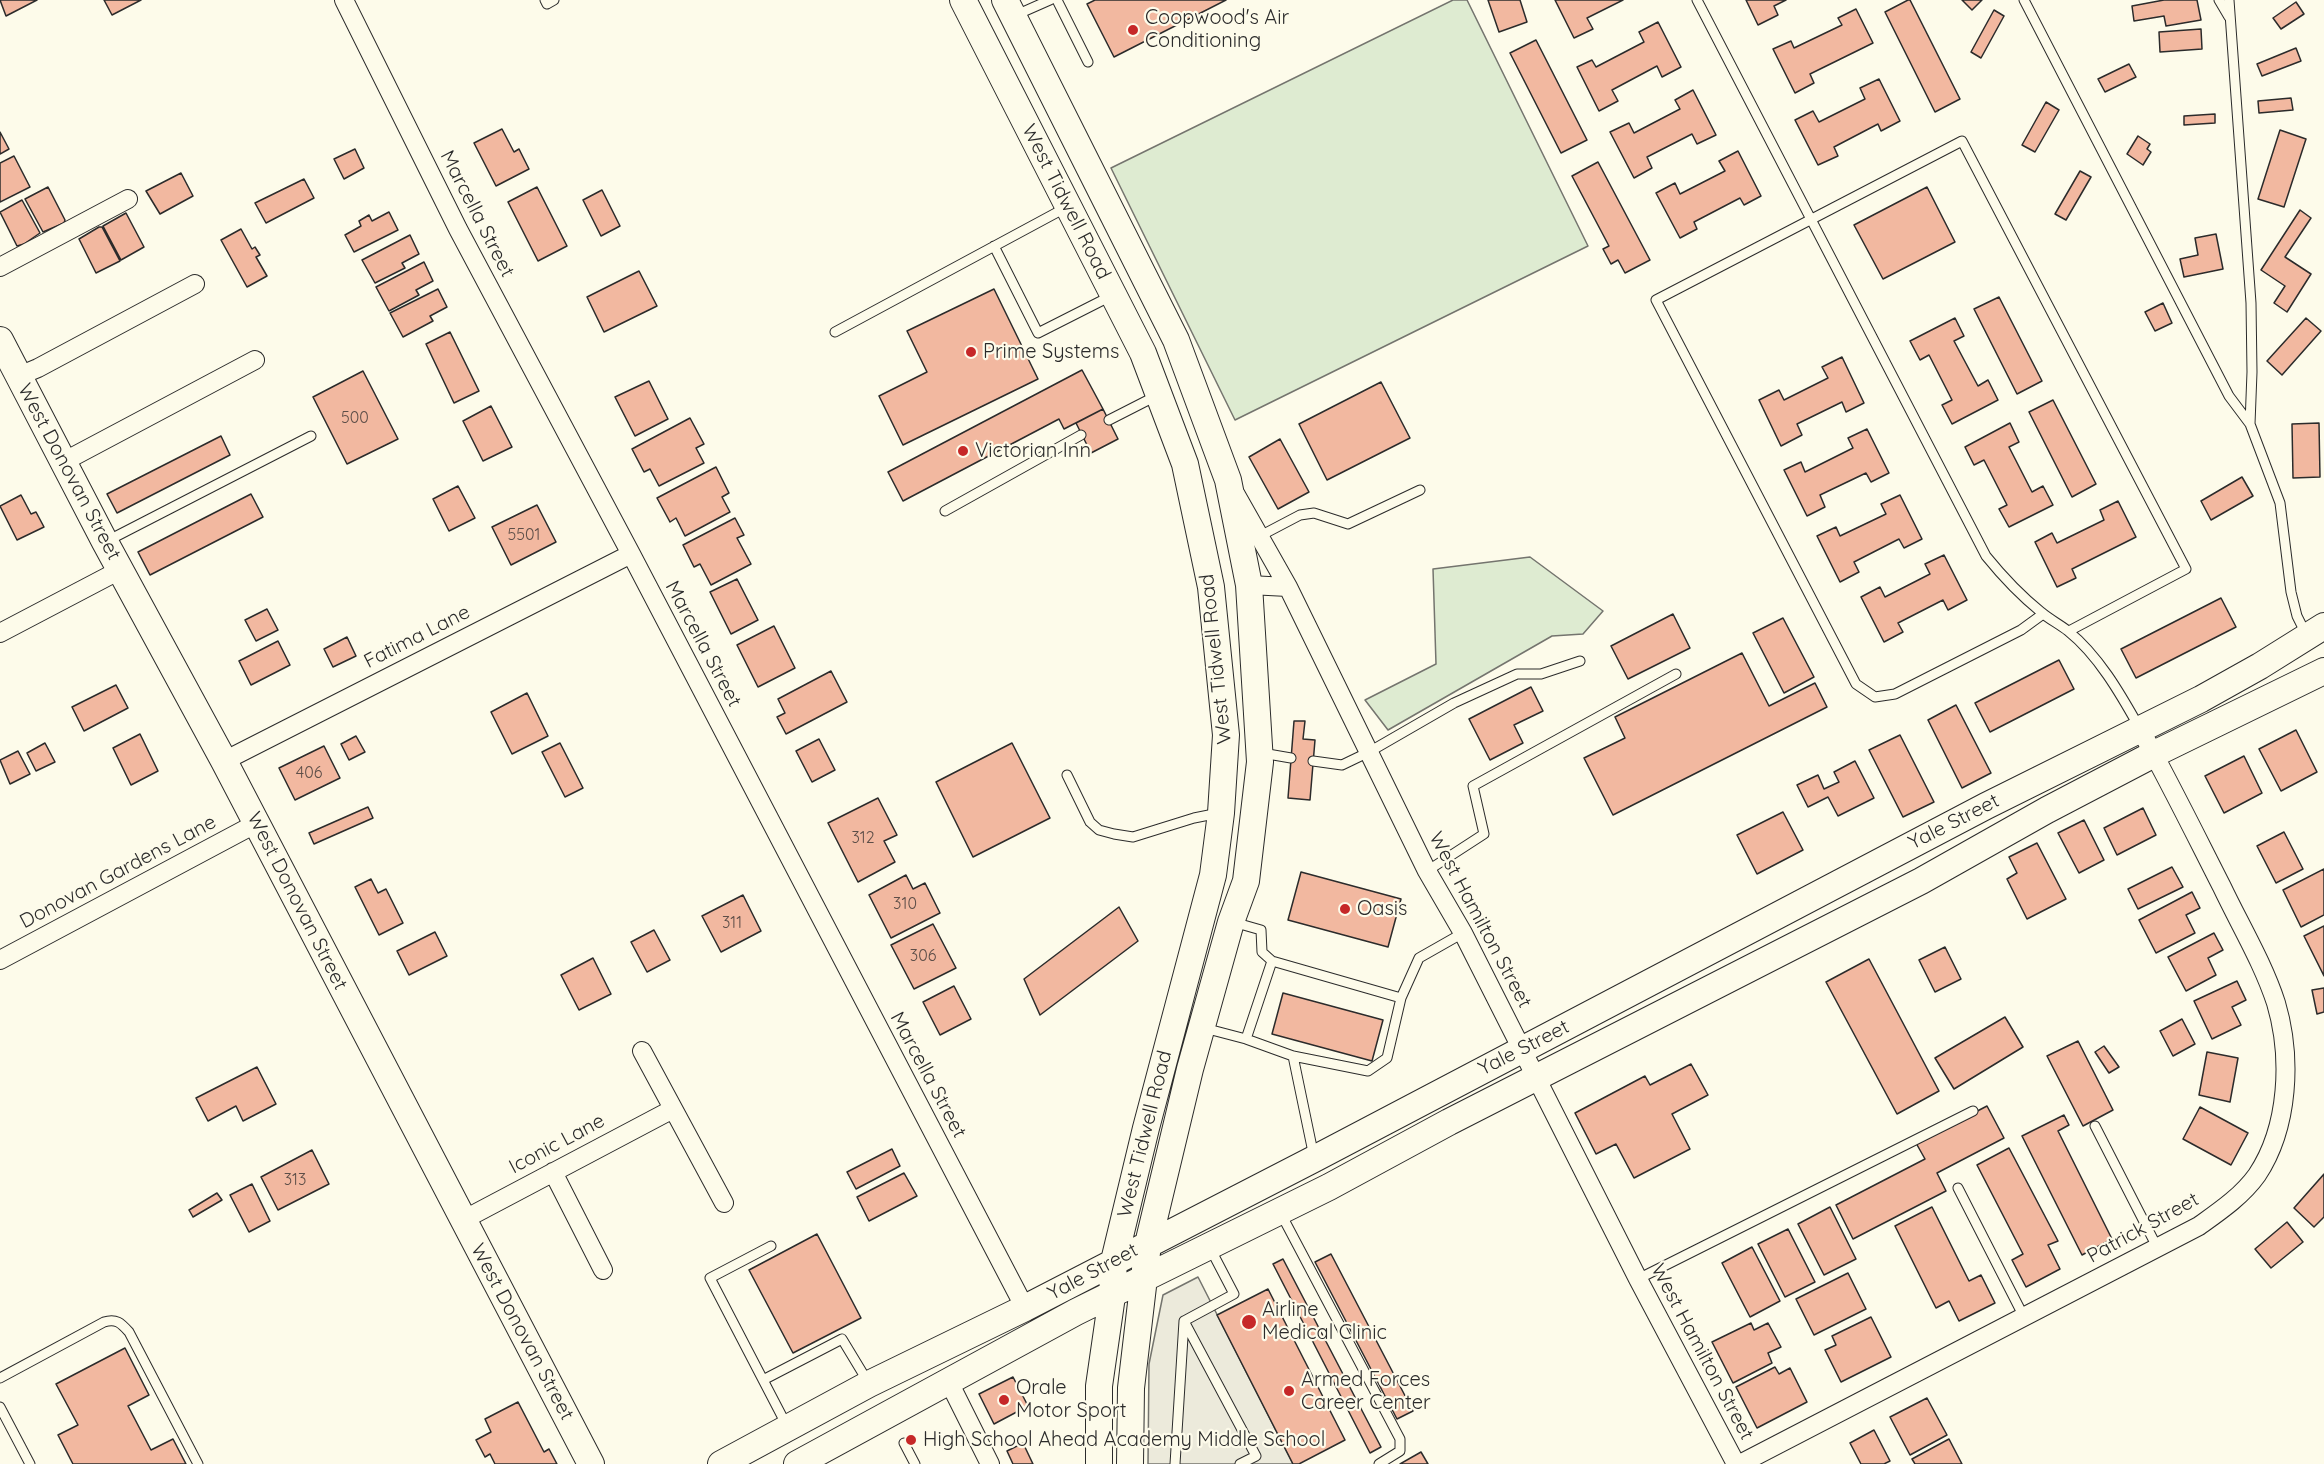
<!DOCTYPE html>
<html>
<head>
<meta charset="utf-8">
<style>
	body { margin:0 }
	canvas { display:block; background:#fdfbea }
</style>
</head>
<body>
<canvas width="2324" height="1464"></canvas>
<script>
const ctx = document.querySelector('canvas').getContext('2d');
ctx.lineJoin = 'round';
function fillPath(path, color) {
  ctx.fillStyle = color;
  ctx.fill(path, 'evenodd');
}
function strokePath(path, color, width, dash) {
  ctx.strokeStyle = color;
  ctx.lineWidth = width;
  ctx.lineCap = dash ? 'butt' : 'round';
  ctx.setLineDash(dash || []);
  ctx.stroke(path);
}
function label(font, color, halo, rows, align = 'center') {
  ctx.font = font + ' Quicksand,sans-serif';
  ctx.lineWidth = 4.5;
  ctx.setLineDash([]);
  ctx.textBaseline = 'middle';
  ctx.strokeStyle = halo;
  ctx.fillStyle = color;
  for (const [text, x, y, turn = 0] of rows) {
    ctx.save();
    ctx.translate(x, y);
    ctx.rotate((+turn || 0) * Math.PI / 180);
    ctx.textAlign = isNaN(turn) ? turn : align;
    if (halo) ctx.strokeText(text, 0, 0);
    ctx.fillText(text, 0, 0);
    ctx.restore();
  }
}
const green = new Path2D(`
	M1453,0H1467L1588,246L1235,420L1111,168Z
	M1530,557L1603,611L1583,634L1552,636L1388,730L1365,700L1436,664L1433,569Z`);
const parking = new Path2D(`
	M1198,1277L1293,1464H1148L1149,1364L1163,1295Z`);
const building = new Path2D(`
	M0,0H37L6,16Z
	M104,0H141L112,15Z
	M1095,0H1226L1114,57L1087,4Z
	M1488,0H1520L1527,22L1499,32Z
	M1555,0H1623L1587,18L1593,29L1574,38Z
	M1746,0H1786L1774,6L1778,15L1758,25Z
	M1908,0H1910L1960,99L1935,112L1885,12Z
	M1962,0H1982L1972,10Z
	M2164,0H2197L2201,20L2166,26L2164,16L2134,21L2132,6Z
	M2296,2L2304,14L2281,29L2273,18Z
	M1856,9L1873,43L1810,74L1814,83L1795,93L1773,49L1791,41L1794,48L1842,25L1838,18Z
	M1994,10L2004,16L1981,58L1971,52Z
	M1658,22L1681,67L1662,77L1657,66L1612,90L1618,101L1599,111L1577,67L1592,60L1596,67L1644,42L1639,32Z
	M2201,29L2202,49L2160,52L2159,32Z
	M1536,40L1587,140L1561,153L1510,53Z
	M2296,48L2301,61L2262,76L2257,64Z
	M2129,64L2136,77L2105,92L2098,79Z
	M1879,79L1900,121L1881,131L1878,124L1834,147L1838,156L1818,165L1795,120L1813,111L1819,122L1865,99L1860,88Z
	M1693,90L1716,135L1697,144L1692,134L1647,157L1652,168L1634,178L1610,132L1629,123L1634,133L1680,109L1675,100Z
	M2291,98L2293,110L2259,113L2258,101Z
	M2046,102L2059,110L2035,152L2022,145Z
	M2215,114V123L2184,125V116Z
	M502,129L514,152L519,149L529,169L496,186L474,143Z
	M2280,130L2306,139L2284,207L2258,199Z
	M0,132L9,149L0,154Z
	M2138,136L2150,144L2147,149L2151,152L2143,165L2127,154Z
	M355,149L364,168L344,179L334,159Z
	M1738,151L1761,196L1744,205L1740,198L1694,222L1697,229L1680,238L1656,193L1675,183L1680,194L1725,171L1719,161Z
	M14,156L30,187L0,202V163Z
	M1598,162L1650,260L1625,273L1618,260L1611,264L1603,249L1609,246L1572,176Z
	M2080,171L2091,177L2066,220L2055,214Z
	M181,173L193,196L160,214L146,191Z
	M304,179L314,198L266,223L255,203Z
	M48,187L65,220L64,223L43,232L25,199Z
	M537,187L567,246L538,261L508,202Z
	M1927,187L1955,242L1883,279L1854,225Z
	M602,190L620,226L601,236L583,200Z
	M22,200L40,233L24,244L17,246L0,212Z
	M2300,210L2311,218L2285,257L2311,274L2287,312L2274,303L2285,286L2261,270Z
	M389,212L398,230L354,252L345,235L361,226L359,221L369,215L372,221Z
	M126,213L144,247L121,260L103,226Z
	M99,227H102L120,261L96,273L79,239Z
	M241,229L252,249L255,247L260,255L256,257L267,276L247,287L221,240Z
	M2216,234L2223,269L2184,277L2180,259L2198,255L2195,238Z
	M410,235L419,254L402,263L405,268L375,283L362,260Z
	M424,262L433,281L416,290L419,295L389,311L376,287Z
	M639,271L657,306L604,332L587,297Z
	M438,289L447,307L430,316L433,321L403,337L390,313Z
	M994,289L1038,379L903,445L879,396L927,372L907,331Z
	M1999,297L2042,381L2017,394L1974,309Z
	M2163,303L2172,323L2155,331L2145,312Z
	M1955,318L1964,336L1954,341L1978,386L1988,380L1998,400L1952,424L1942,405L1952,400L1929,355L1920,360L1910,341Z
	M2306,318L2321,331L2282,375L2267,361Z
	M450,332L479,391L454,403L426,344Z
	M1842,357L1864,403L1846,412L1842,402L1797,424L1802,435L1781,446L1759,400L1779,390L1784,400L1828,378L1822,367Z
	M1082,370L1103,409L1064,429L1059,419L903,501L888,472Z
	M363,371L398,439L347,464L313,397Z
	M649,381L668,419L635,436L615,397Z
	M1381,382L1410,438L1327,480L1299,424Z
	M2053,400L2096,484L2072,497L2029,412Z
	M491,406L512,447L483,461L463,421Z
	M1103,409L1118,439L1091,453L1076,423Z
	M690,418L704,444L696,448L704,463L659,486L650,469L644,472L632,449Z
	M2010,423L2019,442L2009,447L2032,492L2043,486L2053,505L2009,527L1999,509L2007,505L1984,460L1974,465L1965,447Z
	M2319,423L2320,477L2293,478L2292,424Z
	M1867,429L1889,473L1871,482L1866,473L1820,495L1825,507L1807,516L1784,470L1801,462L1805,472L1853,448L1848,438Z
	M221,436L230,455L117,513L107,494Z
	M1280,439L1309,492L1278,509L1249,457Z
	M716,467L729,493L722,497L730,512L685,536L676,518L670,522L657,498Z
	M2242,477L2253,496L2211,520L2201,501Z
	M458,486L475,518L449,531L433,499Z
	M251,494L263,517L150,575L138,552Z
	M21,495L31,514L36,512L44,527L17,540L0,506Z
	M1900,495L1922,539L1904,548L1899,539L1854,562L1859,572L1840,582L1817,536L1836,527L1840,536L1886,514L1881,504Z
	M2118,501L2136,537L2072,569L2076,578L2057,587L2035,542L2052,533L2057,543L2104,520L2100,510Z
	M537,505L556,542L511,565L492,527Z
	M735,518L744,535L737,538L751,564L711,585L700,564L694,567L683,545Z
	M1944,555L1967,600L1948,610L1943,600L1898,623L1903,632L1884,642L1861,597L1880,587L1885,597L1930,574L1925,564Z
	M737,579L758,620L731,634L710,592Z
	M2221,598L2236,627L2136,678L2121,649Z
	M267,609L278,630L256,641L245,620Z
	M1673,614L1690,648L1628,679L1611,646Z
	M1783,618L1814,677L1784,693L1753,633Z
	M774,626L795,668L758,687L737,645Z
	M347,637L356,656L333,667L324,649Z
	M278,641L290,665L251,685L239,661Z
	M1742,653L1769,706L1815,683L1827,707L1613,815L1584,758L1625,738L1615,717Z
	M2059,660L2074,689L1990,732L1975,703Z
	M831,671L847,702L786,734L777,717L785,713L778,699Z
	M116,685L128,708L84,731L72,707Z
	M1531,687L1543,711L1514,725L1523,743L1490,760L1469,719Z
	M527,693L548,736L512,754L491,712Z
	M1956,705L1991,773L1962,788L1928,720Z
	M1294,721H1305L1303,739L1315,740L1310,800L1288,798Z
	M2296,730L2317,772L2281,791L2259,749Z
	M140,734L158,771L131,785L113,748Z
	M1900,735L1934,802L1903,817L1869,750Z
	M356,736L365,752L349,760L341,744Z
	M819,739L835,770L812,782L796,751Z
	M45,743L55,762L36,771L27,753Z
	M560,743L583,788L565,797L542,752Z
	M1012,743L1050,818L973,857L936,782Z
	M324,746L340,778L295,800L279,768Z
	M18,751L30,774L10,784L0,760Z
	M2244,756L2262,793L2224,813L2205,776Z
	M1855,761L1874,798L1838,816L1828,797L1808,807L1797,785L1818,775L1824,789L1839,782L1834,772Z
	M878,798L897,835L884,841L895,862L858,882L828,823Z
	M368,807L373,818L314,844L309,833Z
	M2143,808L2156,835L2117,855L2104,828Z
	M1783,812L1803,850L1757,874L1737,835Z
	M2084,820L2104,860L2079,873L2058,833Z
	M2284,832L2303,869L2276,883L2257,846Z
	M2037,843L2066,899L2027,919L2007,879L2017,873L2009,857Z
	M2172,867L2183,887L2138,909L2128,889Z
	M2324,869V915L2301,927L2283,890Z
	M1301,872L1401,899L1388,947L1288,920Z
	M906,875L913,889L925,883L940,913L891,938L869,895Z
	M371,879L378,893L386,889L403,923L379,935L355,887Z
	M2192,892L2200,908L2186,915L2195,933L2156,953L2139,920Z
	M743,895L761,931L721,952L702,916Z
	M1119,907L1138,941L1040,1015L1024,979Z
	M933,924L956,968L914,989L891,945Z
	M2324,926V976L2304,936Z
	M654,930L670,960L647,972L631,942Z
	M435,932L447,956L409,975L397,951Z
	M2214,933L2223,950L2208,958L2216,975L2186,991L2168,957Z
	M1945,947L1961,979L1935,992L1919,960Z
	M593,958L611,994L579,1010L561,975Z
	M1869,959L1939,1091L1897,1114L1826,982Z
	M2237,981L2246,1000L2232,1007L2241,1025L2212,1039L2194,1001Z
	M954,986L971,1019L940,1035L923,1002Z
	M2324,988V1012L2317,1014L2312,990Z
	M1283,993L1383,1020L1372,1061L1272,1034Z
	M2005,1017L2023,1047L1954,1089L1935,1058Z
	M2182,1019L2195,1044L2173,1056L2160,1031Z
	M2078,1041L2113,1110L2083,1126L2047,1056Z
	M2104,1046L2119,1067L2109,1073L2095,1052Z
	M2207,1052L2238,1058L2230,1102L2199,1095Z
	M1691,1064L1708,1095L1672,1114L1690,1149L1634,1178L1616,1144L1596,1154L1575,1113L1645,1076L1650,1085Z
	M257,1067L276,1104L243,1121L236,1106L208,1121L196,1098Z
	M1987,1106L2004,1138L1937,1173L1946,1191L1853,1239L1836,1205L1925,1159L1916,1143Z
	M2200,1107L2248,1133L2231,1165L2183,1139Z
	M2064,1115L2069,1125L2058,1131L2112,1239L2082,1255L2022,1136Z
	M2009,1148L2058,1241L2048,1245L2060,1269L2026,1287L2012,1260L2023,1254L1977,1165Z
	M892,1149L900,1166L856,1189L847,1172Z
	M312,1150L329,1184L278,1210L261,1177Z
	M904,1173L917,1196L869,1221L857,1197Z
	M2324,1174V1217L2314,1227L2294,1208Z
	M252,1184L270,1221L249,1232L230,1195Z
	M217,1193L222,1200L193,1217L189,1210Z
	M1830,1207L1856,1259L1824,1275L1798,1224Z
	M1932,1207L1969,1281L1981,1275L1995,1303L1959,1321L1949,1301L1936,1308L1895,1226Z
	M2287,1222L2303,1242L2271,1268L2255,1249Z
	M1788,1229L1815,1282L1785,1297L1758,1244Z
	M817,1234L861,1318L793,1353L749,1270Z
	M1752,1247L1780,1301L1750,1317L1722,1263Z
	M1331,1254L1413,1411L1397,1419L1315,1262Z
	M1283,1259L1381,1447L1370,1453L1273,1264Z
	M1848,1273L1866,1309L1814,1335L1796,1299Z
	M1268,1289L1345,1440L1299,1464H1293L1217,1315Z
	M1871,1317L1891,1357L1841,1382L1825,1350L1836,1345L1832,1336Z
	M1751,1323L1754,1330L1768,1323L1781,1347L1768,1353L1772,1363L1733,1383L1712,1342Z
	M125,1348L149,1395L128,1406L151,1450L173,1439L186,1464H73L58,1435L78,1425L56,1384Z
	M1775,1367L1779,1374L1790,1368L1807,1402L1757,1428L1736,1387Z
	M1013,1377L1028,1406L994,1424L979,1394Z
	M1927,1398L1947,1435L1910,1455L1890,1417Z
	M518,1402L544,1452L549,1449L557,1464H495L490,1454L485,1457L476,1440L491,1432L485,1419Z
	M1874,1430L1890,1461L1884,1464H1861L1850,1443Z
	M1949,1439L1962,1464H1915L1912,1459Z
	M1023,1443L1033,1464H1013L1007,1451Z
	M1421,1452L1428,1464H1400Z`);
const lane = new Path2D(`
	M545,0L547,4L554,0
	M1057,0L1088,62
	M1697,0L1986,556C2003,577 2020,595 2041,612C2049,619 2059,624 2068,631C2098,655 2120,693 2139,727
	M2024,0L2229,396L2250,424
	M2219,0L2229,17
	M2229,0L2251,303L2252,372L2250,424L2280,503L2291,592L2297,616L2306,634
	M1016,15L1050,0
	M994,246L1038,333L1113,295
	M835,332L1067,207
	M1109,420L1158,395
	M945,511L1081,435
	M1260,536L1300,515L1314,513L1348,524L1420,490
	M107,541L311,436
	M2043,614L2021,630L1895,694L1875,697L1856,684L1656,300L1962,141L2186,569L2069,631
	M1262,753L1291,758
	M1313,761L1342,765L1369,752L1454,703L1517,674H1541L1580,661
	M1067,775L1090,822L1099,830L1114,834L1133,837L1194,818L1219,813
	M1427,871L1484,834L1473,786L1676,674
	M1401,998L1419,958L1463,933
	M1204,1028L1246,1039L1293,1056L1368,1071L1387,1058L1401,998L1272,961L1262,952L1261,930L1233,922
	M1246,1039L1272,961
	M1293,1056L1314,1157
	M2095,1126L2157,1247
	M1958,1188L2024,1317
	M1280,1212L1400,1439V1451L1379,1464
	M771,1246L710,1278L787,1426
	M1638,1279L1973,1111
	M1184,1321L1234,1294L1210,1248
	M0,1378L104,1322C116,1318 121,1323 129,1332L198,1464
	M763,1380L842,1339L868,1382
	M0,1407L30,1464
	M904,1443L915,1464
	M1175,1464L1184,1321L1256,1456L1240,1464`);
const street = new Path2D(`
	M344,0L458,229L631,554L1025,1308
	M0,267L128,199
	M19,376L38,368L195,284
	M63,462L255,360
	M1236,495L1288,587L1427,871L1463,933L1638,1279L1736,1464
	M1249,585L1288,587
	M0,633L120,570
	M224,761L631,554
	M0,960L257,823
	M642,1051L724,1203
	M553,1172L603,1270
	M463,1220L673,1109
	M949,1382L990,1464
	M1740,1464L2199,1226C2220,1211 2242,1196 2257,1175C2289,1127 2292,1057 2276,1003C2263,963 2240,925 2222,887C2195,834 2169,781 2140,729`);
const secondary = new Path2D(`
	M963,0L1143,353L1185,464L1211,587L1226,735L1221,813L1213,875L1146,1128L1114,1261L1112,1296L1099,1386V1464
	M1005,0L1176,340L1228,480L1249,585L1260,762L1246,881L1231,922L1190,1069L1148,1244L1131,1388L1130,1464
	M0,340L105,542L224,761L591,1464
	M721,1464L869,1384L1025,1308L1314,1159L1986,806L2201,699L2260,666L2324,626
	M797,1464L1076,1312L1329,1187L1449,1122L1921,881L2047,810L2154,754L2324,671`);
const markers = [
	[1133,30,6,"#c62828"],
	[971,352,6,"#c62828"],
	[963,451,6,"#c62828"],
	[1345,909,6,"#c62828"],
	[1249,1322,8,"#c62828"],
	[1289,1391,6,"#c62828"],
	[1004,1400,6,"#c62828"],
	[911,1440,6,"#c62828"]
];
const numberNames = [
	["500",355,418],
	["5501",524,535],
	["406",309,773],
	["312",863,838],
	["310",905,904],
	["311",732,923],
	["306",923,956],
	["313",295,1180]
];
const poiNames = [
	["Coopwood's Air",1145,18],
	["Conditioning",1145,41],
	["Prime Systems",983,352],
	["Victorian Inn",975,451],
	["Oasis",1357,909],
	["Airline",1262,1310],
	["Medical Clinic",1262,1333],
	["Armed Forces",1301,1380],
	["Career Center",1301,1403],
	["Orale",1016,1388],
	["Motor Sport",1016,1411],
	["High School Ahead Academy Middle School",923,1440]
];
const streetNames = [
	["West Tidwell Road",1066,202,63],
	["Marcella Street",477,214,63],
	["West Donovan Street",69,472,62],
	["Fatima Lane",417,637,-27],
	["Marcella Street",703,644,62],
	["West Tidwell Road",1216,659,-96],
	["Yale Street",1954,822,-27],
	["Donovan Gardens Lane",118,872,-28],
	["West Donovan Street",297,901,63],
	["West Hamilton Street",1480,920,62],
	["Yale Street",1524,1048,-27],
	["Marcella Street",928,1075,62],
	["West Tidwell Road",1145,1134,-76],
	["Iconic Lane",557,1144,-28],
	["Patrick Street",2143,1228,-29],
	["Yale Street",1093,1272,-28],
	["West Donovan Street",522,1332,62],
	["West Hamilton Street",1702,1352,62]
];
fillPath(green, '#deebd1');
strokePath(green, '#74746e', 1.5);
fillPath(parking, '#eceadb');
strokePath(parking, '#74746e', 1.5);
fillPath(building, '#f2b8a0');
strokePath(building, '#2b2b2b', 1.5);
strokePath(lane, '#2b2b2b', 11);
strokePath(street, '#2b2b2b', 20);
strokePath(secondary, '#2b2b2b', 28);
strokePath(lane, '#fdfbea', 9);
strokePath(street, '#fdfbea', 18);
strokePath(secondary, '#fdfbea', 26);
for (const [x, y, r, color] of markers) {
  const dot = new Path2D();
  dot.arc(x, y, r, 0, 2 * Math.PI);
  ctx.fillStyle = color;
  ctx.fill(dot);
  strokePath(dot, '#fdfbea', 2);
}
label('16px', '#5d4e48', null, numberNames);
label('20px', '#2b2b2b', '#fdfbea', poiNames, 'left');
label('20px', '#2b2b2b', '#fdfbea', streetNames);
</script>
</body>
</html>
